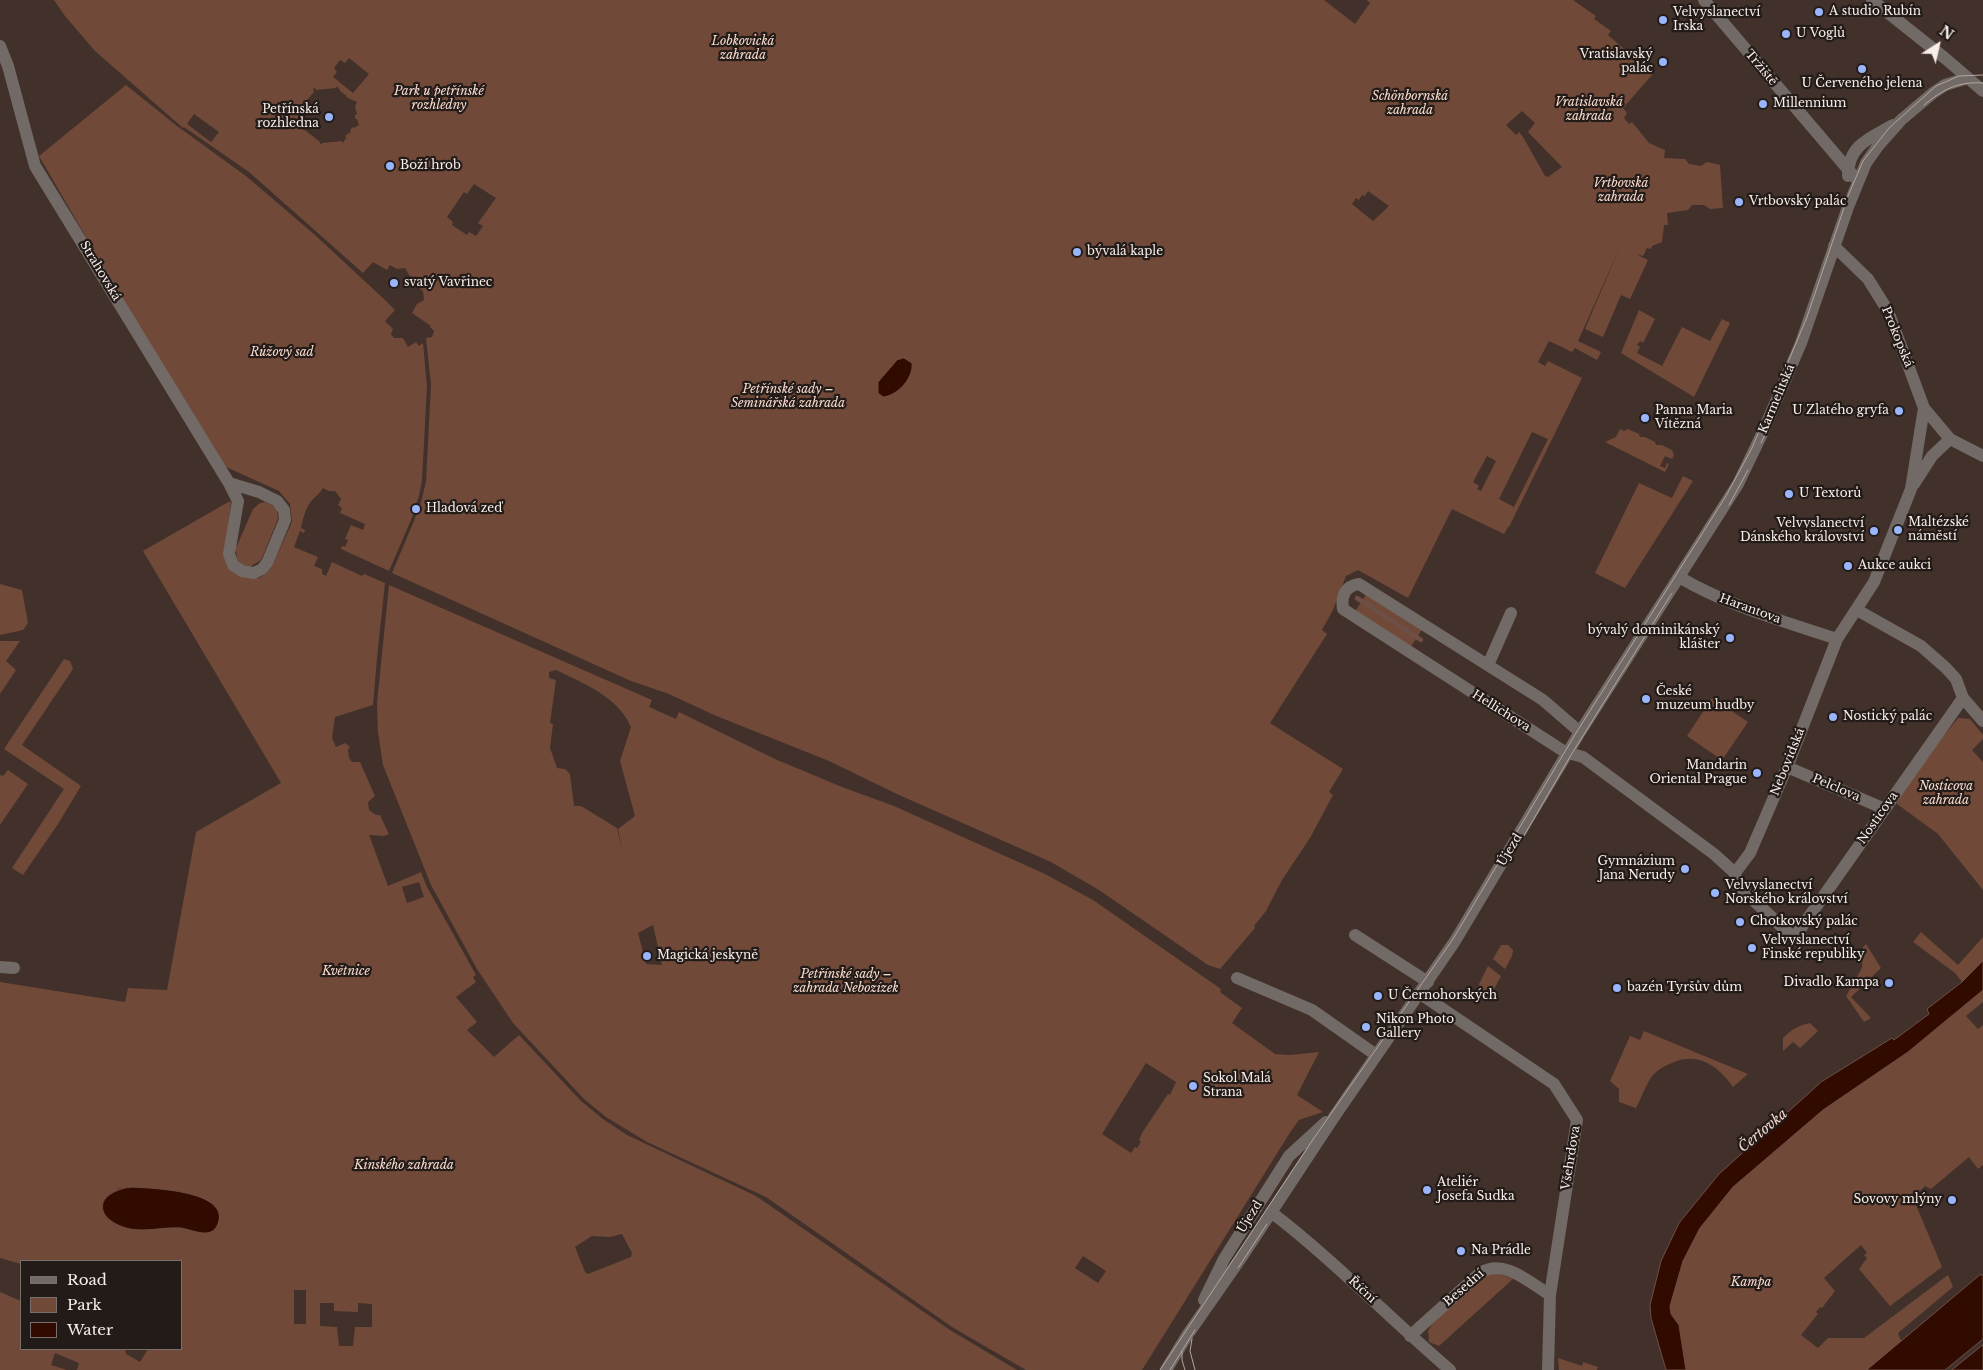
<!DOCTYPE html>
<html>
<head>
<meta charset="utf-8">
<style>
	body { margin:0 }
	#map { position:relative; width:1983px; height:1370px; overflow:hidden; background:#41312a; font-family:"Libre Baskerville",serif }
	canvas { display:block }
	.legend { position:absolute; left:20px; top:1260px; width:162px; height:90px; box-sizing:border-box; background:#221b18; border:1px solid #786f6c; margin:0; padding:6px 9px; list-style:none; font-size:15px; color:#f9eeea }
	.legend li { display:flex; align-items:center; gap:10px; height:25px }
	.legend b { width:25px; border:1px solid #786f6c }
	.north { position:absolute; left:1913px; top:20px; width:50px; height:50px; -webkit-text-stroke:4px #221b18; paint-order:stroke; rotate:35deg; font-size:14px; font-weight:700; line-height:20px; text-align:center; color:#f9eeea }
	.north::after { content:''; display:block; margin:auto; width:18px; height:22px; background:#f9eeea; clip-path:polygon(50% 0,100% 100%,50% 72%,0 100%) }
</style>
</head>
<body>
<div id="map">
<canvas width="1983" height="1370"></canvas>
<ul class="legend">
<li><b style="height:6px;background:#726a66"></b>Road</li>
<li><b style="height:14px;background:#714938"></b>Park</li>
<li><b style="height:14px;background:#320b00"></b>Water</li>
</ul>
<div class="north">N</div>
</div>
<script>
const ctx = document.querySelector('canvas').getContext('2d');
ctx.lineJoin = 'round';
function fillPath(path, color) {
  ctx.fillStyle = color;
  ctx.fill(path, 'evenodd');
}
function strokePath(path, color, width, dash) {
  ctx.strokeStyle = color;
  ctx.lineWidth = width;
  ctx.lineCap = dash ? 'butt' : 'round';
  ctx.setLineDash(dash || []);
  ctx.stroke(path);
}
function label(font, color, halo, rows, align = 'center') {
  ctx.font = font + ' "Libre Baskerville",serif';
  ctx.lineWidth = 4.5;
  ctx.setLineDash([]);
  ctx.textBaseline = 'middle';
  ctx.strokeStyle = halo;
  ctx.fillStyle = color;
  for (const [text, x, y, turn = 0] of rows) {
    ctx.save();
    ctx.translate(x, y);
    ctx.rotate((+turn || 0) * Math.PI / 180);
    ctx.textAlign = isNaN(turn) ? turn : align;
    if (halo) ctx.strokeText(text, 0, 0);
    ctx.fillText(text, 0, 0);
    ctx.restore();
  }
}
const green = new Path2D(`
	M54,0H1324L1355,24L1370,3L1367,0H1573L1596,16L1594,19L1611,31L1608,35L1653,74L1623,108L1627,113L1624,118L1629,124L1632,122L1649,143L1665,150L1664,158L1685,159L1689,164L1701,166L1707,162L1720,165L1723,208L1710,209L1704,205H1692L1688,210L1667,213L1668,225H1664L1662,242L1652,246L1651,249L1647,248L1643,256L1636,254L1648,260L1630,299L1621,295L1603,337L1585,329L1620,247L1578,341L1601,352L1597,360L1575,348L1572,352L1549,341L1538,362L1545,366L1548,361L1582,378L1509,527H1508L1504,534L1452,509L1408,598L1358,570L1346,576L1333,610L1322,630L1327,634L1270,723L1343,769L1329,792L1333,795L1310,838L1282,880L1266,911L1254,926L1255,928L1220,969L1208,965L1099,890L1051,862L899,795L829,761L714,715L669,694L631,681L392,573L414,521L422,499L426,481L431,385L426,338L432,337L434,331L430,327L431,326L412,313L417,304L424,300L423,291L420,289L421,287L418,288L413,285L415,280L409,275L405,268L397,269L390,265L387,270L373,262L363,273L249,172L184,127L183,128L95,51L65,16ZM349,58L369,74L353,93L333,77L337,72L334,68L340,60L345,63ZM337,86L341,92L347,96L346,97L357,102L355,107L357,114L355,115V119H357L359,125L354,128L353,127L350,130L351,132L345,136L349,141L346,138L343,143L342,141L322,143L320,145V142L305,130H302L304,128L302,109L300,108L314,92L313,89L315,88L316,90L336,88ZM1522,111L1535,123L1528,132L1562,167L1548,177L1545,176L1523,137L1519,132L1516,135L1506,125ZM194,114L219,132L211,142L187,124ZM474,184L496,198L478,223L483,226L476,236L469,232L467,235L452,225L453,222L447,217L464,192L467,194ZM1368,191L1389,206L1373,221L1352,204L1356,198L1359,200L1362,195L1365,196ZM1532,432L1548,439L1514,507L1499,499ZM1487,456L1496,461L1481,491L1477,489L1479,486L1473,482Z
	M126,85L177,126L246,176L315,235L385,300L395,310L385,321L393,329L391,334L394,338H403L408,347L416,342L419,346L423,343L427,387L422,480L419,496L411,520L389,571L341,549L342,546L345,547L348,540L345,539L351,525L363,530L365,524L340,513L342,508L338,505L341,499L335,491H329L323,488C320,493 316,496 312,500C305,509 303,519 301,528L305,530L304,533L300,531L294,547L318,557L314,566L322,569V574L326,576L332,562L362,576L364,574L385,583L377,658L373,705L335,717L332,738L336,747L345,743L350,747L348,750L349,758L352,762H360L375,796L368,802L369,810L376,815H380L389,834L384,836L369,835L388,886L421,872L427,887L476,975L473,977L476,982L456,997L477,1022L467,1030L494,1057L519,1035L581,1101L603,1119L627,1135L756,1196L950,1330L1017,1370H77L79,1363L55,1353L51,1365L67,1370H0V1292L21,1301V1349H125L126,1354L140,1362L148,1349H181V1261H21V1264L0,1258V982L125,1002L128,988L167,990L196,832L281,783L143,551L230,501L231,503L224,557L228,568L242,577L259,578L264,575L271,568L292,522L290,504L279,491L226,467L119,294L39,156ZM419,882L424,897L407,903L402,887ZM131,1187L162,1189L186,1193L214,1230L203,1233L182,1228H170L117,1189ZM622,1234L632,1253L631,1257L588,1274L585,1272L575,1247L592,1236L610,1237ZM294,1290H306V1324H294ZM320,1303H334V1311L358,1312V1303L372,1304V1327H355L353,1346H339L337,1327L320,1326Z
	M1639,310L1655,319L1643,343L1640,341L1637,345L1640,347L1637,353L1662,366L1682,327L1710,341L1722,319L1730,323L1694,397L1621,353Z
	M1620,429L1624,431L1628,429L1639,434L1640,437H1645L1655,442L1656,445H1662L1672,450L1674,455L1672,459L1665,456L1660,466L1665,468L1667,463L1669,464L1665,472L1605,442L1616,437Z
	M1683,476L1693,481L1625,588L1595,573L1639,483L1672,498Z
	M265,502L273,506L277,510L278,519L261,560L251,566L243,565L237,560L236,548L253,509L260,503Z
	M0,584L22,590L28,623L23,630L0,635Z
	M389,585L652,700L649,707L676,719L679,712L775,759L842,787L894,806L1045,874L1093,900L1221,989L1220,992L1242,1008L1232,1023L1275,1054L1290,1055L1319,1052L1297,1095L1323,1112L1299,1120L1291,1131L1142,1370H1026L952,1327L766,1197L647,1142L606,1117L584,1099L513,1023L477,969L431,885L383,765L378,732L377,703ZM556,670C585,684 618,697 631,727L620,761L635,816L618,829L622,851L617,828L581,806H574L570,774L565,769L557,768L550,748L553,724L550,723L556,680L549,678V672ZM653,925L662,965L646,964L638,933ZM1146,1063L1176,1082L1170,1095L1168,1094L1142,1133L1139,1140L1141,1142L1137,1148L1135,1147L1131,1153L1102,1134ZM1083,1256L1106,1271L1098,1283L1075,1268Z
	M1367,593L1423,628L1410,648L1354,613Z
	M0,641H20L6,661L16,670L0,694Z
	M64,659L70,661L73,669L22,745L81,786L58,824L23,875L12,868L64,789L4,749Z
	M1712,698L1748,722L1722,760L1687,736Z
	M1958,718L1970,719L1983,735V739L1972,750L1983,762V890L1938,834L1897,804L1900,790Z
	M8,770L28,784L0,825V775L3,776Z
	M1921,932L1958,965L1983,937V961L1962,982L1955,973L1913,942Z
	M1866,944L1881,968L1851,997L1871,1018L1864,1022L1846,996L1862,968L1863,947Z
	M1501,945H1508L1513,950L1512,956L1505,969L1493,959Z
	M1488,966L1501,976L1491,995L1485,996L1479,992V984Z
	M1983,990V1002L1966,1016L1978,1029L1983,1025V1165L1978,1169L1969,1157L1931,1189L1925,1186L1913,1198L1942,1267L1890,1306L1859,1269L1867,1258L1864,1255L1867,1253L1861,1245L1824,1278L1835,1291L1822,1308L1820,1307L1816,1312L1818,1314L1801,1335L1818,1348L1828,1338H1864L1948,1275L1953,1287L1898,1333L1901,1341L1868,1370H1686L1679,1325L1671,1314L1670,1306L1683,1261L1700,1228L1733,1187L1823,1110L1908,1052Z
	M1810,1023L1818,1031L1800,1048L1793,1042L1783,1051V1038C1791,1030 1799,1025 1810,1023Z
	M1644,1031L1748,1074L1733,1087C1719,1067 1699,1052 1674,1062C1667,1065 1660,1068 1654,1074C1646,1083 1642,1097 1636,1108L1619,1102V1089L1610,1081L1630,1036L1640,1040Z
	M1497,1273L1513,1279L1439,1346L1429,1342L1428,1331L1433,1323L1482,1277Z
	M1558,1358L1582,1366L1583,1362L1598,1367L1597,1370H1559Z`);
const water = new Path2D(`
	M904,358L912,363C914,378 897,396 883,397L878,393V382L897,360Z
	M1983,961V990L1908,1052L1823,1110L1733,1187L1700,1228L1683,1261L1670,1306L1671,1314L1679,1325L1686,1370H1666L1651,1318L1650,1305L1661,1261L1679,1223L1719,1174L1808,1094L1821,1082L1892,1038L1894,1040L1929,1014L1927,1009L1962,982Z
	M131,1187C150,1188 231,1190 218,1224C211,1241 192,1229 180,1228C164,1227 147,1232 130,1229C95,1221 91,1193 131,1187Z
	M1980,1275H1983V1339L1945,1370H1867Z
	M1983,1345V1370H1952Z`);
const stream = new Path2D(`
	M1357,598L1421,640`);
const minor = new Path2D(`
	M1704,0L1858,181
	M1872,0L1946,59L1983,91
	M0,46L8,66L35,166L229,483L238,501L229,554L233,565L242,571L254,573L262,569L267,563L285,520L284,510L277,501L259,492L229,483
	M1848,176C1848,145 1870,138 1893,125
	M1834,246L1868,279L1888,311L1924,408L1950,439L1983,456
	M1914,484L1932,456L1950,439
	M1679,577C1728,606 1783,621 1837,639
	M1857,610L1921,646L1946,668L1956,679L1963,698L1983,721
	M1488,665L1511,613
	M1580,732L1543,700L1359,584C1345,586 1341,596 1343,609L1565,752L1583,757L1714,854L1735,873L1736,884L1794,938L1963,698
	M1787,767L1885,809
	M1735,873L1750,853L1787,767L1837,639L1874,582L1911,489L1924,408
	M1355,935L1428,982
	M0,967L14,968
	M1237,978L1312,1010L1376,1055
	M1419,993L1554,1084L1577,1120L1550,1295L1548,1370
	M1271,1212C1335,1261 1390,1319 1450,1370
	M1204,1300L1224,1259L1289,1156L1326,1122
	M1410,1336L1480,1273C1504,1258 1529,1282 1550,1295
	M1166,1370L1188,1334L1243,1255L1334,1117L1455,941L1580,732L1738,484L1761,436L1801,343L1848,207L1866,163L1878,146L1901,120L1933,93L1945,85L1968,78`);
const tram = new Path2D(`
	M1924,105C1942,90 1958,81 1983,83
	M1761,443L1776,411
	M1729,505L1748,470
	M1522,839L1571,755L1672,593
	M1238,1268L1267,1224
	M1192,1339L1190,1351L1195,1370
	M1182,1351V1360L1185,1370
	M1160,1370L1314,1138L1453,939L1576,733L1726,496L1752,448L1807,317L1848,196L1863,161L1889,128L1936,86L1959,76L1983,75
	M1170,1370L1195,1330`);
const markers = [
	[1819,12,5,"#99b5fd"],
	[1663,20,5,"#99b5fd"],
	[1786,34,5,"#99b5fd"],
	[1663,62,5,"#99b5fd"],
	[1862,69,5,"#99b5fd"],
	[1763,104,5,"#99b5fd"],
	[329,117,5,"#99b5fd"],
	[390,166,5,"#99b5fd"],
	[1739,202,5,"#99b5fd"],
	[1077,252,5,"#99b5fd"],
	[394,283,5,"#99b5fd"],
	[1899,411,5,"#99b5fd"],
	[1645,418,5,"#99b5fd"],
	[1789,494,5,"#99b5fd"],
	[416,509,5,"#99b5fd"],
	[1898,530,5,"#99b5fd"],
	[1874,531,5,"#99b5fd"],
	[1848,566,5,"#99b5fd"],
	[1730,638,5,"#99b5fd"],
	[1646,699,5,"#99b5fd"],
	[1833,717,5,"#99b5fd"],
	[1757,773,5,"#99b5fd"],
	[1685,869,5,"#99b5fd"],
	[1715,893,5,"#99b5fd"],
	[1740,922,5,"#99b5fd"],
	[1752,948,5,"#99b5fd"],
	[647,956,5,"#99b5fd"],
	[1889,983,5,"#99b5fd"],
	[1617,988,5,"#99b5fd"],
	[1378,996,5,"#99b5fd"],
	[1366,1027,5,"#99b5fd"],
	[1193,1086,5,"#99b5fd"],
	[1427,1190,5,"#99b5fd"],
	[1952,1200,5,"#99b5fd"],
	[1461,1251,5,"#99b5fd"]
];
const poiNames = [
	["A studio Rubín",1829,12],
	["Velvyslanectví",1673,13],
	["Irska",1673,27],
	["U Voglů",1796,34],
	["Vratislavský",1653,55,"right"],
	["palác",1653,69,"right"],
	["U Červeného jelena",1862,84,"center"],
	["Millennium",1773,104],
	["Petřínská",319,110,"right"],
	["rozhledna",319,124,"right"],
	["Boží hrob",400,166],
	["Vrtbovský palác",1749,202],
	["bývalá kaple",1087,252],
	["svatý Vavřinec",404,283],
	["Panna Maria",1655,411],
	["Vítězná",1655,425],
	["U Zlatého gryfa",1889,411,"right"],
	["U Textorů",1799,494],
	["Hladová zeď",426,509],
	["Maltézské",1908,523],
	["náměstí",1908,537],
	["Velvyslanectví",1864,524,"right"],
	["Dánského království",1864,538,"right"],
	["Aukce aukci",1858,566],
	["bývalý dominikánský",1720,631,"right"],
	["klášter",1720,645,"right"],
	["České",1656,692],
	["muzeum hudby",1656,706],
	["Nostický palác",1843,717],
	["Mandarin",1747,766,"right"],
	["Oriental Prague",1747,780,"right"],
	["Gymnázium",1675,862,"right"],
	["Jana Nerudy",1675,876,"right"],
	["Velvyslanectví",1725,886],
	["Norského království",1725,900],
	["Chotkovský palác",1750,922],
	["Velvyslanectví",1762,941],
	["Finské republiky",1762,955],
	["Magická jeskyně",657,956],
	["Divadlo Kampa",1879,983,"right"],
	["bazén Tyršův dům",1627,988],
	["U Černohorských",1388,996],
	["Nikon Photo",1376,1020],
	["Gallery",1376,1034],
	["Sokol Malá",1203,1079],
	["Strana",1203,1093],
	["Ateliér",1437,1183],
	["Josefa Sudka",1437,1197],
	["Sovovy mlýny",1942,1200,"right"],
	["Na Prádle",1471,1251]
];
const parkNames = [
	["Lobkovická",743,42],
	["zahrada",743,56],
	["Park u petřínské",439,92],
	["rozhledny",439,106],
	["Schönbornská",1410,97],
	["zahrada",1410,111],
	["Vratislavská",1589,103],
	["zahrada",1589,117],
	["Vrtbovská",1621,184],
	["zahrada",1621,198],
	["Růžový sad",282,353],
	["Petřínské sady –",788,390],
	["Seminářská zahrada",788,404],
	["Nosticova",1946,787],
	["zahrada",1946,801],
	["Květnice",346,972],
	["Petřínské sady –",846,975],
	["zahrada Nebozízek",846,989],
	["Kinského zahrada",404,1166],
	["Kampa",1751,1283]
];
const streetNames = [
	["Tržiště",1761,68,50],
	["Strahovská",100,271,59],
	["Prokopská",1897,337,68],
	["Karmelitská",1777,399,-67],
	["Harantova",1750,609,20],
	["Hellichova",1501,711,32],
	["Nebovidská",1788,762,-68],
	["Pelclova",1836,788,23],
	["Nosticova",1878,818,-55],
	["Újezd",1510,850,-59],
	["Všehrdova",1571,1158,-81],
	["Újezd",1250,1217,-58],
	["Besední",1464,1288,-41],
	["Říční",1362,1290,43]
];
const waterNames = [
	["Čertovka",1763,1131,-40]
];
fillPath(green, '#714938');
fillPath(water, '#320b00');
strokePath(water, '#6e4f46', 1);
strokePath(stream, '#6e4f46', 4.5);
strokePath(minor, '#726a66', 12);
strokePath(tram, '#b2a6a0', 1);
for (const [x, y, r, color] of markers) {
  const dot = new Path2D();
  dot.arc(x, y, r, 0, 2 * Math.PI);
  ctx.fillStyle = color;
  ctx.fill(dot);
  strokePath(dot, '#221b18', 2);
}
label('12px', '#f9eeea', '#221b18', poiNames, 'left');
label('italic 12px', '#fbdccf', '#221b18', parkNames);
label('12px', '#f9eeea', '#221b18', streetNames);
label('italic 14px', '#f6d7ca', '#221b18', waterNames);
</script>
</body>
</html>
